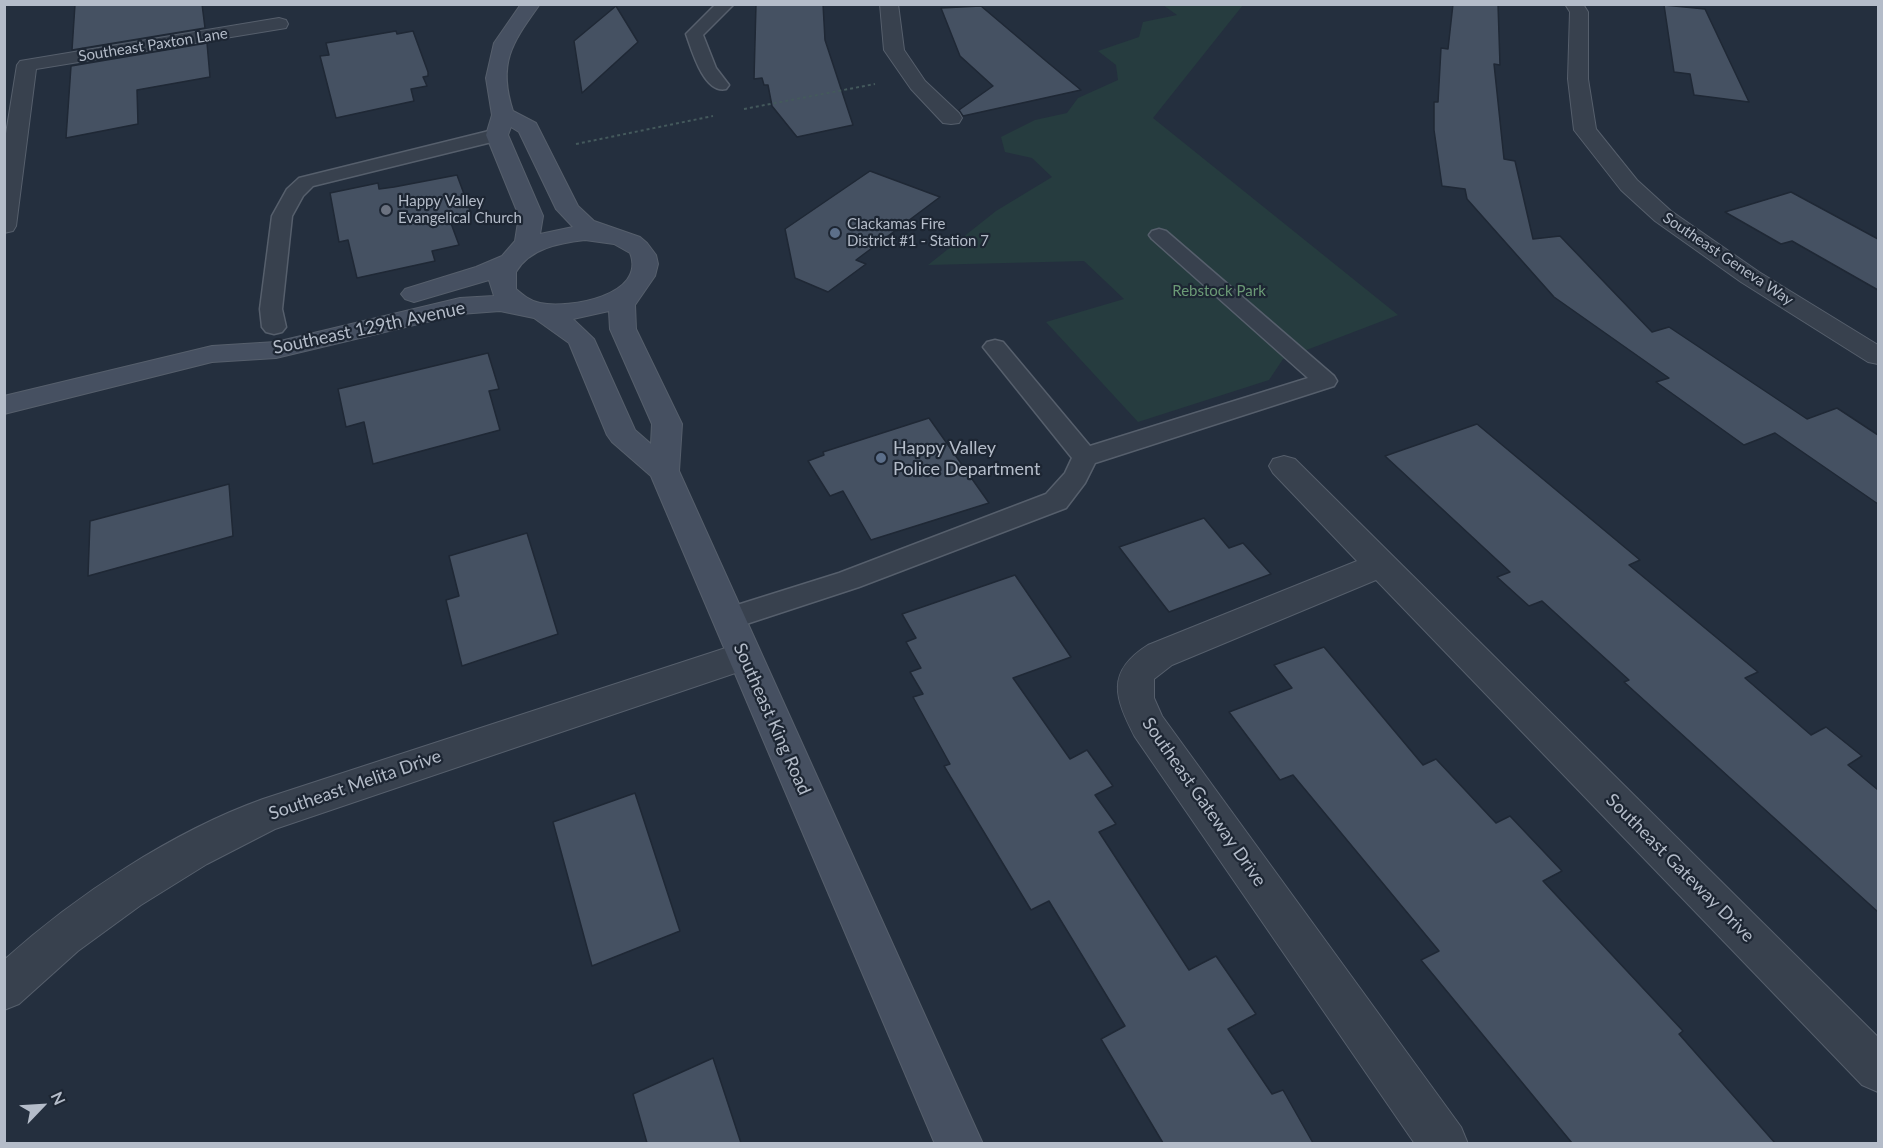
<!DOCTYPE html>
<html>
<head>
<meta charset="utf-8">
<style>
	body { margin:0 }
	#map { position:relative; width:1883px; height:1148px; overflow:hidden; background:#242f3e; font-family:Lato,sans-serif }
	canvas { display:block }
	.frame { position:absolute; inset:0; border:6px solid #b4bcc9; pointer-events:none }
	.north { position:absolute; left:12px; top:1076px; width:60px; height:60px; -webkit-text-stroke:4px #1d2633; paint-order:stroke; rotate:65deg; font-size:16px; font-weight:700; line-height:24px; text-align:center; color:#b4bcc9 }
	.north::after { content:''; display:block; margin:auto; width:21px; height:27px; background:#b4bcc9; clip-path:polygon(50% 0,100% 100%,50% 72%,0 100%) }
</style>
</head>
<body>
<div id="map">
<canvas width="1883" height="1148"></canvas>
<div class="frame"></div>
<div class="north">N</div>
</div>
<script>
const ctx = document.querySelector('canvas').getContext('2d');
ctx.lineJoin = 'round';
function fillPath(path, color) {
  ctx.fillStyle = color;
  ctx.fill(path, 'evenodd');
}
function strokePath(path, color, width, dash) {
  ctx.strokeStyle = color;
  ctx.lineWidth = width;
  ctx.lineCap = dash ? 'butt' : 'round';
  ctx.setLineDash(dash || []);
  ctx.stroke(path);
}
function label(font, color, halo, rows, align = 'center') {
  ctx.font = font + ' Lato,sans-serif';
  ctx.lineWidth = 4.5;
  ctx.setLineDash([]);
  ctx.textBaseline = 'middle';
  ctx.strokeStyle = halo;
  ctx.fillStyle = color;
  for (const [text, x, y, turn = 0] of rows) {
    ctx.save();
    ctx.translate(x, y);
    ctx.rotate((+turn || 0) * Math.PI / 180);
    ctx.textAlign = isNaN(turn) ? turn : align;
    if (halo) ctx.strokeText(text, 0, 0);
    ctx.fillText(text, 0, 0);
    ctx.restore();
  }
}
const green = new Path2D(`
	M1163,5H1243L1153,118L1398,315L1283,359L1269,380L1138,422L1046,322L1124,299L1084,261L928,265L996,211L1052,177L1032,158L1005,152L1001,137L1035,120L1067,113L1078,98L1118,80L1116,65L1098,51L1139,37L1143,22L1177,15Z`);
const building = new Path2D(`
	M75,4H202L205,28L72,50Z
	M756,4H823L825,40L853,125L797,137L772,106L768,85H764L762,78L754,79Z
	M1453,4H1498L1500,65L1494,64L1504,159L1515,161L1533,239L1560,236L1652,332L1669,327L1807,419L1837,408L1878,435V504L1775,433L1744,445L1656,382L1669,378L1554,297L1467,199L1465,189L1442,186L1434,130V102H1438L1441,48L1448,49Z
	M1664,5L1705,9L1749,102L1694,95L1690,74L1674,72Z
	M616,6L638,42L582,93L574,41Z
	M981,6L1046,61L1081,90L963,116L959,110L993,86L960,56L941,8Z
	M396,31L397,34L413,31L428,72V76L423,77L427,86L411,89L414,101L336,118L320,56L329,55L326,43Z
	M207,43L210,77L137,90L138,124L66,138L71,66Z
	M870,171L940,197L856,260L866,264L828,292L795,278L785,229Z
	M457,175L471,213L449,218L459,245L432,251L435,261L357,278L348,240L339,242L330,193L378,183L379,189L394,187Z
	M1791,192L1878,239V290L1792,241L1781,244L1725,212Z
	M488,353L499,389L489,391L500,430L373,464L364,422L346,427L338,389Z
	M929,418L989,503L871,540L843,491L830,496L808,461L824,455L823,452Z
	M1477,424L1640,560L1629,565L1758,672L1745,678L1811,735L1826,727L1862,756L1848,765L1878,790V912L1624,682L1629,680L1542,601L1529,606L1497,577L1510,572L1385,456Z
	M229,484L233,536L88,576L90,521Z
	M1204,518L1229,548L1243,543L1271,574L1169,612L1119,547Z
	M527,533L558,634L462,666L446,600L459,596L449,556Z
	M1015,575L1071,657L1013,678L1070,759L1087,750L1113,786L1095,795L1116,824L1099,832L1189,970L1216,956L1256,1014L1228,1029L1272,1094L1283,1090L1313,1143H1163L1101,1039L1125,1026L1049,901L1031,910L944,766L950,764L913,697L923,694L910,672L921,668L906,642L916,638L902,614Z
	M1324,647L1423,765L1436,759L1496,823L1510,816L1562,871L1543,881L1683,1031L1679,1034L1775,1143H1572L1421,960L1439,951L1293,775L1280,780L1229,712L1292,688L1274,665Z
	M635,793L680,931L592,966L553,822Z
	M713,1058L741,1143H647L633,1094Z`);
const path = new Path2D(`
	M744,109L875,84
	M576,144L713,116`);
const service = new Path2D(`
	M716,4H734L703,35L716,68L729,85L726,89C704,94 692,51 686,34Z
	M497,129L504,131L506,135L504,139L313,186L303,196L292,216L282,309L286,327L282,332L274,334L266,332L262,327L260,309L272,216L287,189L299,178Z
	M1159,229L1166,231L1334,376L1337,381L1334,386L1095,463L1085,483L1066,508L859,587L728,630L718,627L713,619L718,611L839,573L1046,494L1065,473L1072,458L987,352L983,347L987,342L995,340L1003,342L1090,446L1308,378L1152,239L1149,235L1152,231Z`);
const minor = new Path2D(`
	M880,4H898L904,50L925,81L959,113L962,118L959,123L951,124L943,123L911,89L884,50Z
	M1565,4H1583L1588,12V79L1596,129L1637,180L1671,211L1759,272L1878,345V364L1868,362L1741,282L1655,221L1621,190L1574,130L1568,79L1570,12Z
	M279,18L286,20L288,24L286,28L36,69L16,226L13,231L4,233V146L17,65L20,61Z
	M1284,456L1295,459L1878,1037V1092L1862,1085L1376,580L1172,665L1154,679V698L1162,716L1461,1127L1468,1144H1415L1135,737C1115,698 1105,672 1148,645L1357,561L1273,473L1269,466L1273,459Z
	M744,642L756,646L762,656L756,666L275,829L207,864L141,905L78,951L19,1004L4,1010V960C75,896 173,831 263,799Z`);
const secondary = new Path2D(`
	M521,4H540C513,42 497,62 513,111L536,123L578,206L594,221L640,237L647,243L656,255L658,264L655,276L635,305L636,329L682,424L679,471L983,1144H935L651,476L612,442L607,435L569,343L534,318L500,311L460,314L276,358L212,362L4,414V396L212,346L276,342L460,298L494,296L489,280L414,302L405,299L401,294L405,289L476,267L502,256L515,241L519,216L486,135L492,115L486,78L494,43ZM511,127L519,132L556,209L573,227L540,234L543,216L508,135ZM585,240L614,244L630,253C647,296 568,309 540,303C530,301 523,295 516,289V272C530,248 560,243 585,240ZM609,311L610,329L652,424L651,444L635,430L594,339L573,319Z`);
const markers = [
	[386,210,6,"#6b7280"],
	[835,233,6,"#5c6f8a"],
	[881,458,6,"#5c6f8a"]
];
const farStreetnames = [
	["Southeast Paxton Lane",153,45,-9],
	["Southeast Geneva Way",1728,259,34]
];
const farPoinames = [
	["Happy Valley",398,201],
	["Evangelical Church",398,218],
	["Clackamas Fire",847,224],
	["District #1 - Station 7",847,241]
];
const farParknames = [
	["Rebstock Park",1219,291]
];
const streetNames = [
	["Southeast 129th Avenue",369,328,-12],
	["Southeast King Road",772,719,66],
	["Southeast Melita Drive",355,785,-19],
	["Southeast Gateway Drive",1204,802,55],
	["Southeast Gateway Drive",1680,868,45]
];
const poiNames = [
	["Happy Valley",893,448],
	["Police Department",893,469]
];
fillPath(green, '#263c3f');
fillPath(building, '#455162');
strokePath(building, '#1f2835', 1.5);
strokePath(service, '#565f6c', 3);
strokePath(minor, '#565f6c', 2);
strokePath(secondary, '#565f6c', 2);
strokePath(path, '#44595c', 2, [3, 3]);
fillPath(service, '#38414e');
fillPath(minor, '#38414e');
fillPath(secondary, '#465061');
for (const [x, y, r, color] of markers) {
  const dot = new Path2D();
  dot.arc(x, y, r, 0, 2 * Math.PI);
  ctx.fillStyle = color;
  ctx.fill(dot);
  strokePath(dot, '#1d2633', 2);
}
label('15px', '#b4bcc9', '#1d2633', farStreetnames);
label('15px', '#b4bcc9', '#1d2633', farPoinames, 'left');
label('15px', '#6b9a76', '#1d2633', farParknames);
label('18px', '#b4bcc9', '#1d2633', streetNames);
label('18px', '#b4bcc9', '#1d2633', poiNames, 'left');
</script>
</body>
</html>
